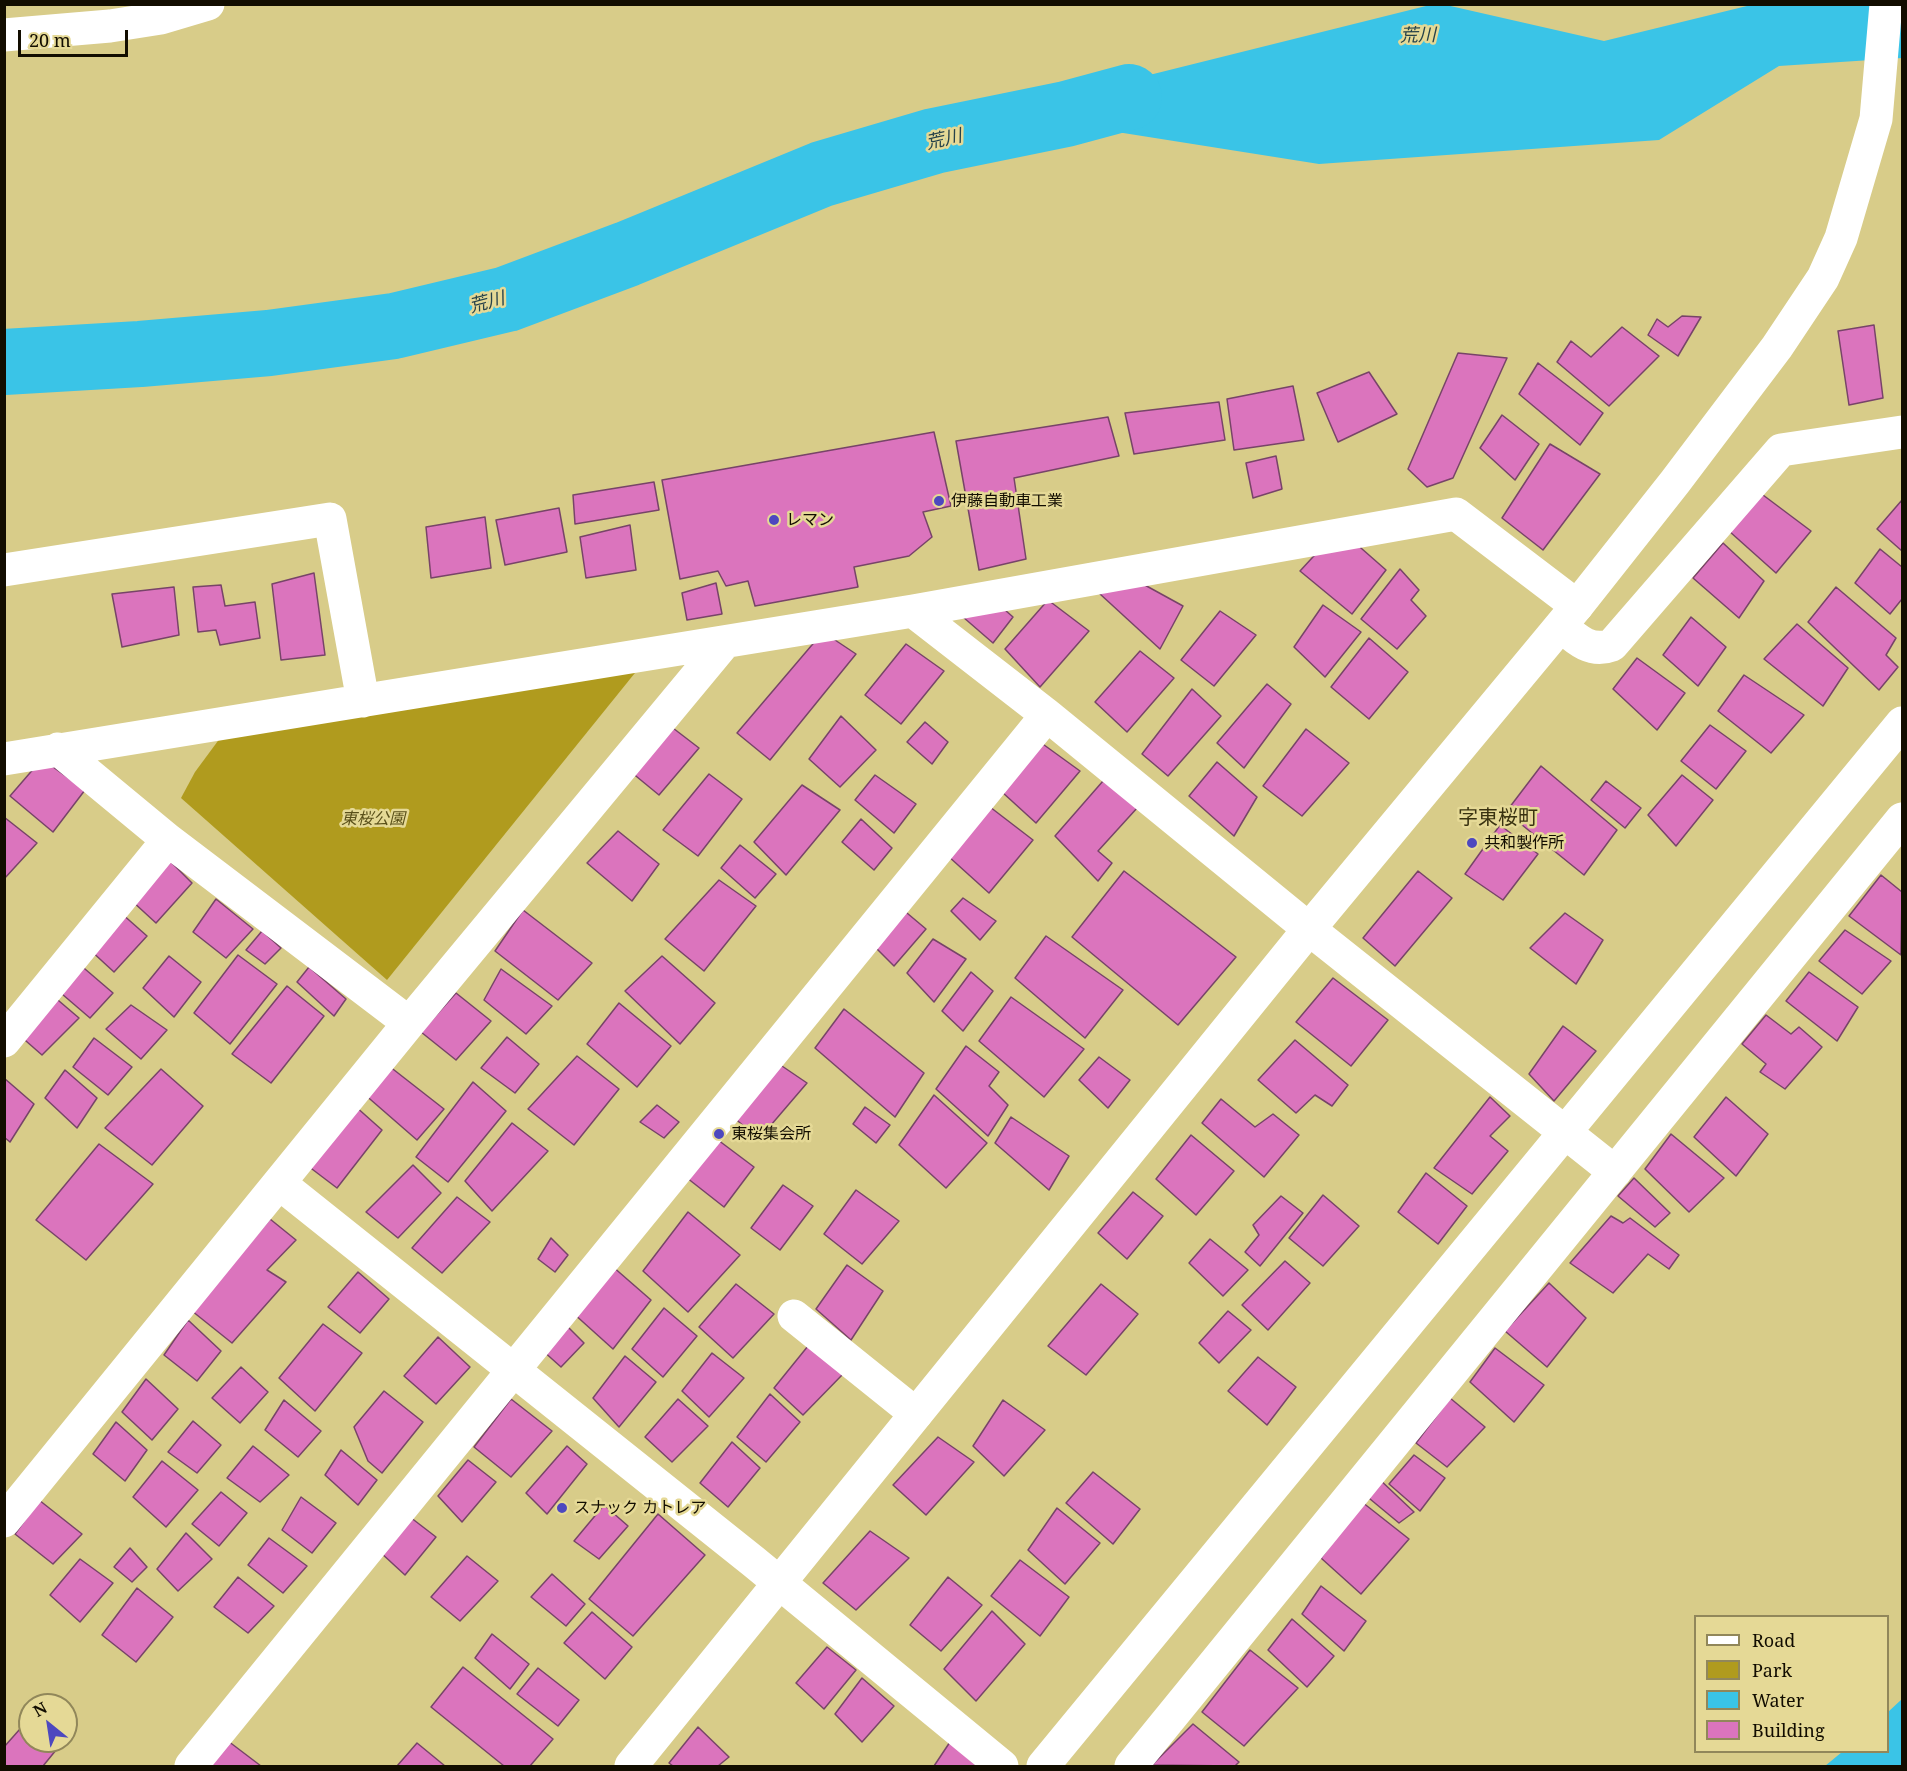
<!DOCTYPE html>
<html>
<head>
<meta charset="utf-8">
<style>
	body { margin:0 }
	#map { position:relative; width:1907px; height:1771px; overflow:hidden; background:#d8cc89; font-family:"Noto Serif",serif }
	canvas { display:block }
	.frame { position:absolute; inset:0; border:6px solid #120d00; pointer-events:none }
	.legend { position:absolute; left:1694px; top:1615px; width:195px; height:138px; box-sizing:border-box; background:#e5d996; border:2px solid #91875a; margin:0; padding:8px 10px; list-style:none; font-size:18px; color:#120d00 }
	.legend li { display:flex; align-items:center; gap:12px; height:30px }
	.legend b { width:30px; border:2px solid #91875a }
	.north { position:absolute; left:18px; top:1693px; width:60px; height:60px; box-sizing:border-box; background:#e5d996; border:2px solid #91875a; border-radius:50%; rotate:330deg; font-size:16px; font-weight:700; line-height:24px; text-align:center; color:#120d00 }
	.north::after { content:''; display:block; margin:auto; width:21px; height:27px; background:#4d48bf; clip-path:polygon(50% 0,100% 100%,50% 72%,0 100%) }
	.scale { position:absolute; left:18px; top:30px; width:110px; height:27px; box-sizing:border-box; border:3px solid #120d00; border-top:0; padding-left:8px; font-size:18px; line-height:21px; white-space:nowrap; color:#120d00; -webkit-text-stroke:4px #e5d996; paint-order:stroke }
</style>
</head>
<body>
<div id="map">
<canvas width="1907" height="1771"></canvas>
<div class="frame"></div>
<ul class="legend">
<li><b style="height:8px;background:#fff"></b>Road</li>
<li><b style="height:16px;background:#b09b1e"></b>Park</li>
<li><b style="height:16px;background:#3ac4e7"></b>Water</li>
<li><b style="height:16px;background:#db74bd"></b>Building</li>
</ul>
<div class="north">N</div>
<div class="scale">20 m</div>
</div>
<script>
const ctx = document.querySelector('canvas').getContext('2d');
ctx.lineJoin = 'round';
function fillPath(path, color) {
  ctx.fillStyle = color;
  ctx.fill(path, 'evenodd');
}
function strokePath(path, color, width, dash) {
  ctx.strokeStyle = color;
  ctx.lineWidth = width;
  ctx.lineCap = dash ? 'butt' : 'round';
  ctx.setLineDash(dash || []);
  ctx.stroke(path);
}
function label(font, color, halo, rows, align = 'center') {
  ctx.font = font + ' "Noto Serif","Noto Sans JP",serif';
  ctx.lineWidth = 5;
  ctx.setLineDash([]);
  ctx.textBaseline = 'middle';
  ctx.strokeStyle = halo;
  ctx.fillStyle = color;
  for (const [text, x, y, turn = 0] of rows) {
    ctx.save();
    ctx.translate(x, y);
    ctx.rotate((+turn || 0) * Math.PI / 180);
    ctx.textAlign = isNaN(turn) ? turn : align;
    if (halo) ctx.strokeText(text, 0, 0);
    ctx.fillText(text, 0, 0);
    ctx.restore();
  }
}
const green = new Path2D(`
	M643,663L387,980L181,798L195,772L226,730Z`);
const water = new Path2D(`
	M1430,5H1446L1604,41L1751,5H1902V58L1779,66L1659,140L1319,164L997,113Z
	M1902,1699V1766H1825L1842,1752H1888V1712Z`);
const river = new Path2D(`
	M4,362L140,354L269,343L394,326L507,299L627,254L822,174L934,141L1066,114L1129,97`);
const building = new Path2D(`
	M1682,316L1701,317L1678,356L1648,335L1657,319L1668,327Z
	M1874,325L1883,398L1849,405L1838,331Z
	M1622,327L1659,356L1609,406L1557,362L1571,341L1591,357Z
	M1458,353L1507,358L1453,478L1427,487L1408,469Z
	M1538,363L1603,413L1580,445L1519,394Z
	M1369,372L1397,414L1338,442L1317,393Z
	M1293,386L1304,440L1234,450L1227,399Z
	M1219,402L1225,440L1134,454L1125,413Z
	M1502,415L1539,444L1515,480L1480,448Z
	M1108,417L1119,456L1014,478L1026,559L979,570L956,441Z
	M934,432L951,506L923,512L932,537L909,556L854,567L858,587L755,606L748,581L726,586L718,571L680,579L662,480Z
	M1550,444L1600,474L1543,550L1502,518Z
	M1276,456L1282,489L1253,498L1246,463Z
	M654,482L659,510L575,524L573,495Z
	M1759,492L1811,531L1776,573L1729,531Z
	M1902,500V551L1877,529Z
	M559,508L567,552L505,565L496,520Z
	M485,517L491,568L431,578L426,527Z
	M630,525L636,570L586,578L580,537Z
	M1353,541L1386,570L1352,614L1300,571L1324,545Z
	M1723,543L1764,581L1739,618L1693,578Z
	M1880,549L1902,567V599L1890,614L1855,583Z
	M1400,569L1419,590L1411,600L1426,616L1397,649L1361,619Z
	M314,573L325,655L281,660L272,584Z
	M1132,578L1183,606L1160,649L1100,594Z
	M716,583L722,614L687,620L682,593Z
	M221,585L225,606L255,602L260,638L220,645L216,630L198,632L193,587Z
	M174,587L179,635L122,647L112,594Z
	M1836,587L1896,638L1886,655L1898,667L1879,690L1808,622Z
	M1048,600L1089,631L1040,687L1005,649Z
	M997,603L1013,617L993,643L963,617Z
	M1323,605L1361,632L1325,677L1294,647Z
	M1220,611L1256,635L1214,686L1181,660Z
	M1691,617L1726,647L1698,686L1663,655Z
	M1797,624L1848,668L1823,706L1764,659Z
	M823,632L856,654L770,760L737,733Z
	M1369,638L1408,672L1369,719L1331,687Z
	M906,644L944,671L901,724L865,695Z
	M1140,651L1174,678L1127,732L1095,702Z
	M1637,658L1685,693L1657,730L1613,689Z
	M1744,675L1804,715L1771,753L1718,711Z
	M1267,684L1291,704L1244,768L1217,743Z
	M1192,689L1221,716L1168,776L1142,754Z
	M841,716L876,750L840,787L809,759Z
	M925,722L948,742L932,764L907,742Z
	M669,725L699,748L659,795L631,772Z
	M1710,725L1746,751L1716,789L1681,761Z
	M1306,729L1349,763L1302,816L1263,786Z
	M1040,742L1080,771L1036,823L1002,792Z
	M42,759L85,790L53,832L10,796Z
	M1217,762L1257,797L1234,836L1189,796Z
	M1541,766L1617,830L1584,875L1506,812Z
	M709,774L742,799L698,856L663,830Z
	M875,775L916,804L894,833L855,800Z
	M1682,775L1713,800L1676,846L1648,815Z
	M1103,781L1138,807L1098,851L1112,863L1098,881L1055,836Z
	M1606,781L1641,808L1625,828L1591,800Z
	M802,785L840,810L786,875L754,842Z
	M990,807L1033,840L989,893L948,856Z
	M4,817L37,843L4,879Z
	M861,819L892,848L874,870L842,842Z
	M1500,825L1538,854L1503,900L1465,874Z
	M618,831L659,864L632,901L587,863Z
	M740,845L776,874L755,898L721,868Z
	M166,857L192,883L156,923L132,901Z
	M1124,871L1236,957L1178,1025L1072,937Z
	M1418,871L1452,898L1395,966L1363,938Z
	M1881,875L1902,892L1901,955L1849,916Z
	M719,880L756,906L704,971L665,939Z
	M963,898L996,921L980,940L951,911Z
	M216,899L253,929L226,958L193,932Z
	M901,908L926,929L894,966L873,945Z
	M523,910L592,963L558,1000L495,951Z
	M121,913L147,936L114,972L89,949Z
	M1565,913L1603,940L1576,984L1530,948Z
	M1845,930L1891,961L1862,994L1819,961Z
	M262,931L281,948L265,964L246,950Z
	M1046,936L1123,990L1085,1038L1015,978Z
	M933,939L966,959L934,1002L907,973Z
	M238,955L277,984L230,1044L194,1013Z
	M169,956L201,982L174,1017L143,988Z
	M662,956L715,1003L680,1044L625,991Z
	M78,963L113,993L90,1018L55,988Z
	M309,967L346,999L334,1016L297,982Z
	M501,969L552,1006L526,1034L484,1000Z
	M971,972L993,991L963,1031L942,1011Z
	M1809,972L1858,1007L1837,1041L1786,1001Z
	M1333,978L1388,1020L1351,1066L1296,1022Z
	M287,986L324,1016L271,1083L232,1054Z
	M456,993L491,1021L456,1060L421,1032Z
	M52,995L79,1018L42,1055L18,1034Z
	M1011,997L1084,1049L1044,1097L979,1041Z
	M619,1003L671,1046L637,1087L587,1044Z
	M131,1005L167,1030L141,1059L106,1029Z
	M844,1009L924,1073L895,1117L815,1048Z
	M1766,1015L1791,1034L1799,1027L1822,1047L1785,1089L1760,1072L1766,1064L1742,1044Z
	M1563,1026L1596,1051L1554,1101L1529,1074Z
	M507,1037L539,1064L515,1093L481,1068Z
	M94,1038L132,1067L108,1095L73,1067Z
	M1295,1040L1348,1085L1332,1106L1315,1095L1296,1113L1258,1080Z
	M966,1046L999,1072L989,1086L1008,1105L988,1136L936,1089Z
	M577,1056L619,1089L574,1145L528,1109Z
	M1099,1057L1130,1080L1108,1108L1079,1080Z
	M779,1064L807,1083L759,1139L732,1116Z
	M389,1066L444,1109L417,1140L363,1093Z
	M161,1069L203,1106L152,1165L105,1128Z
	M65,1070L97,1098L77,1128L45,1098Z
	M4,1078L34,1104L10,1142L4,1137Z
	M473,1082L506,1111L448,1182L416,1157Z
	M934,1095L987,1143L946,1188L899,1145Z
	M1490,1097L1510,1116L1490,1136L1508,1151L1472,1194L1434,1168Z
	M1726,1097L1768,1134L1736,1176L1694,1137Z
	M1221,1099L1255,1127L1273,1114L1299,1135L1264,1177L1202,1123Z
	M657,1105L679,1122L664,1138L640,1122Z
	M355,1106L382,1130L337,1188L308,1166Z
	M865,1107L890,1125L876,1143L853,1124Z
	M1011,1117L1069,1156L1049,1190L995,1143Z
	M512,1123L548,1151L492,1211L465,1181Z
	M1671,1134L1724,1178L1689,1212L1645,1169Z
	M1191,1135L1234,1171L1196,1215L1156,1179Z
	M714,1137L754,1167L724,1207L682,1174Z
	M99,1144L153,1184L86,1260L36,1220Z
	M413,1165L441,1193L398,1238L366,1212Z
	M1426,1173L1467,1206L1438,1244L1398,1212Z
	M1634,1178L1670,1213L1655,1227L1618,1196Z
	M783,1185L813,1206L780,1250L751,1228Z
	M856,1190L899,1221L862,1264L824,1234Z
	M1133,1192L1163,1216L1127,1259L1098,1233Z
	M1323,1195L1359,1226L1323,1266L1289,1238Z
	M1281,1196L1303,1213L1260,1266L1245,1252L1259,1235L1253,1225Z
	M457,1197L490,1222L442,1273L412,1248Z
	M688,1212L740,1255L688,1312L643,1271Z
	M1611,1216L1623,1223L1630,1218L1679,1255L1669,1269L1648,1254L1613,1293L1570,1263Z
	M270,1219L296,1240L267,1270L286,1282L232,1343L192,1311Z
	M551,1238L568,1255L555,1272L538,1259Z
	M1210,1239L1248,1270L1223,1296L1189,1263Z
	M1285,1261L1310,1283L1268,1330L1242,1305Z
	M847,1265L883,1291L851,1340L816,1309Z
	M612,1266L651,1300L613,1349L573,1313Z
	M358,1272L389,1299L360,1333L328,1307Z
	M1549,1283L1586,1318L1547,1367L1505,1331Z
	M736,1284L774,1314L733,1358L699,1327Z
	M1101,1284L1138,1314L1086,1375L1048,1346Z
	M664,1308L697,1336L663,1377L632,1349Z
	M1228,1311L1251,1330L1219,1363L1199,1343Z
	M188,1320L221,1351L197,1381L164,1355Z
	M564,1323L584,1343L561,1367L542,1350Z
	M323,1324L362,1353L315,1411L279,1378Z
	M438,1337L470,1367L436,1404L404,1376Z
	M808,1346L844,1373L803,1415L774,1388Z
	M1495,1348L1544,1385L1514,1422L1470,1382Z
	M712,1353L744,1378L709,1417L682,1391Z
	M625,1356L656,1382L619,1427L593,1398Z
	M1258,1357L1296,1387L1267,1425L1228,1391Z
	M241,1367L268,1392L240,1423L212,1398Z
	M146,1379L178,1409L152,1440L122,1412Z
	M384,1391L423,1422L382,1473L368,1461L354,1427Z
	M770,1394L800,1422L766,1462L737,1437Z
	M1450,1398L1485,1427L1447,1467L1416,1443Z
	M511,1399L552,1431L511,1477L474,1447Z
	M678,1399L708,1426L672,1462L645,1437Z
	M284,1400L321,1431L298,1457L265,1430Z
	M1003,1400L1045,1430L1004,1476L973,1446Z
	M193,1421L221,1445L197,1473L168,1452Z
	M116,1422L147,1450L125,1481L93,1454Z
	M938,1437L974,1462L926,1515L893,1485Z
	M732,1442L760,1468L728,1507L700,1483Z
	M253,1446L289,1475L260,1502L227,1478Z
	M567,1446L587,1464L547,1514L526,1493Z
	M341,1450L377,1480L358,1505L325,1475Z
	M1414,1455L1445,1478L1420,1511L1389,1484Z
	M468,1460L496,1482L462,1522L438,1496Z
	M162,1461L198,1490L166,1527L133,1497Z
	M1093,1472L1140,1509L1113,1544L1066,1503Z
	M1377,1477L1414,1512L1399,1523L1364,1494Z
	M221,1492L247,1513L219,1546L192,1524Z
	M301,1497L336,1523L312,1553L282,1530Z
	M39,1500L82,1534L53,1564L15,1534Z
	M1362,1502L1409,1539L1361,1594L1321,1558Z
	M604,1505L628,1526L599,1559L574,1541Z
	M1057,1508L1100,1543L1065,1584L1028,1550Z
	M658,1514L705,1555L633,1636L589,1599Z
	M410,1517L436,1537L405,1575L380,1552Z
	M870,1531L909,1558L856,1610L823,1583Z
	M186,1533L212,1559L178,1591L157,1569Z
	M269,1538L307,1566L283,1593L248,1565Z
	M130,1548L147,1567L132,1582L114,1567Z
	M467,1556L498,1581L460,1621L431,1597Z
	M80,1559L113,1583L80,1622L50,1595Z
	M1020,1560L1069,1597L1040,1636L991,1596Z
	M552,1574L585,1604L566,1626L531,1597Z
	M238,1577L274,1606L248,1633L214,1607Z
	M948,1577L982,1605L941,1651L910,1625Z
	M1321,1586L1366,1621L1344,1651L1302,1614Z
	M137,1588L173,1617L136,1662L102,1635Z
	M992,1611L1025,1644L976,1701L944,1669Z
	M592,1612L632,1647L605,1679L564,1643Z
	M1292,1619L1334,1656L1307,1687L1268,1650Z
	M492,1634L529,1664L510,1689L475,1658Z
	M827,1647L856,1670L824,1709L796,1683Z
	M1250,1650L1298,1688L1244,1746L1202,1712Z
	M463,1667L553,1739L530,1766H504L431,1707Z
	M538,1668L579,1700L558,1726L517,1694Z
	M862,1678L894,1706L862,1742L835,1714Z
	M28,1720L30,1722V1741H56L61,1744L43,1766H4V1747Z
	M1193,1724L1239,1762L1235,1766L1152,1765Z
	M698,1727L729,1757L718,1766H673L669,1763Z
	M228,1741L261,1766H208Z
	M950,1742L977,1766H934Z
	M417,1743L445,1766H397Z`);
const minor = new Path2D(`
	M4,35L110,26L161,18L208,4
	M4,570L330,519L363,701
	M913,611L1047,715L1309,929L1615,1172
	M1561,626C1577,640 1591,653 1612,645L1781,450L1902,432
	M58,749L168,840L409,1023
	M4,759L913,611L1456,514L1577,606
	M4,1041L168,840
	M279,1183L754,1562L1002,1766
	M794,1316L916,1414
	M4,1521L409,1023L725,642
	M191,1766L1047,715
	M1043,1766L1902,723
	M1131,1766L1902,819`);
const tertiary = new Path2D(`
	M631,1766L1309,929L1577,606L1675,482L1777,347L1823,278L1841,238L1876,119L1886,4`);
const markers = [
	[939,501,6,"#4d48bf"],
	[774,520,6,"#4d48bf"],
	[1472,843,6,"#4d48bf"],
	[719,1134,6,"#4d48bf"],
	[562,1508,6,"#4d48bf"]
];
const poiNames = [
	["伊藤自動車工業",951,501],
	["レマン",786,520],
	["共和製作所",1484,843],
	["東桜集会所",731,1134],
	["スナック カトレア",574,1508]
];
const parkNames = [
	["東桜公園",373,819]
];
const waterNames = [
	["荒川",1418,36,-1],
	["荒川",944,140,-13],
	["荒川",487,303,-15]
];
const quarterNames = [
	["字東桜町",1498,818]
];
fillPath(green, '#b09b1e');
fillPath(water, '#3ac4e7');
strokePath(river, '#3ac4e7', 66);
fillPath(building, '#db74bd');
strokePath(building, '#774468', 1.5);
strokePath(minor, '#fff', 33);
strokePath(tertiary, '#fff', 33);
for (const [x, y, r, color] of markers) {
  const dot = new Path2D();
  dot.arc(x, y, r, 0, 2 * Math.PI);
  ctx.fillStyle = color;
  ctx.fill(dot);
  strokePath(dot, '#e5d996', 2);
}
label('16px', '#120d00', '#e5d996', poiNames, 'left');
label('italic 16px', '#5a501a', '#e5d996', parkNames);
label('italic 18px', '#26424a', '#e5d996', waterNames);
label('20px', '#393210', '#e5d996', quarterNames);
</script>
</body>
</html>
